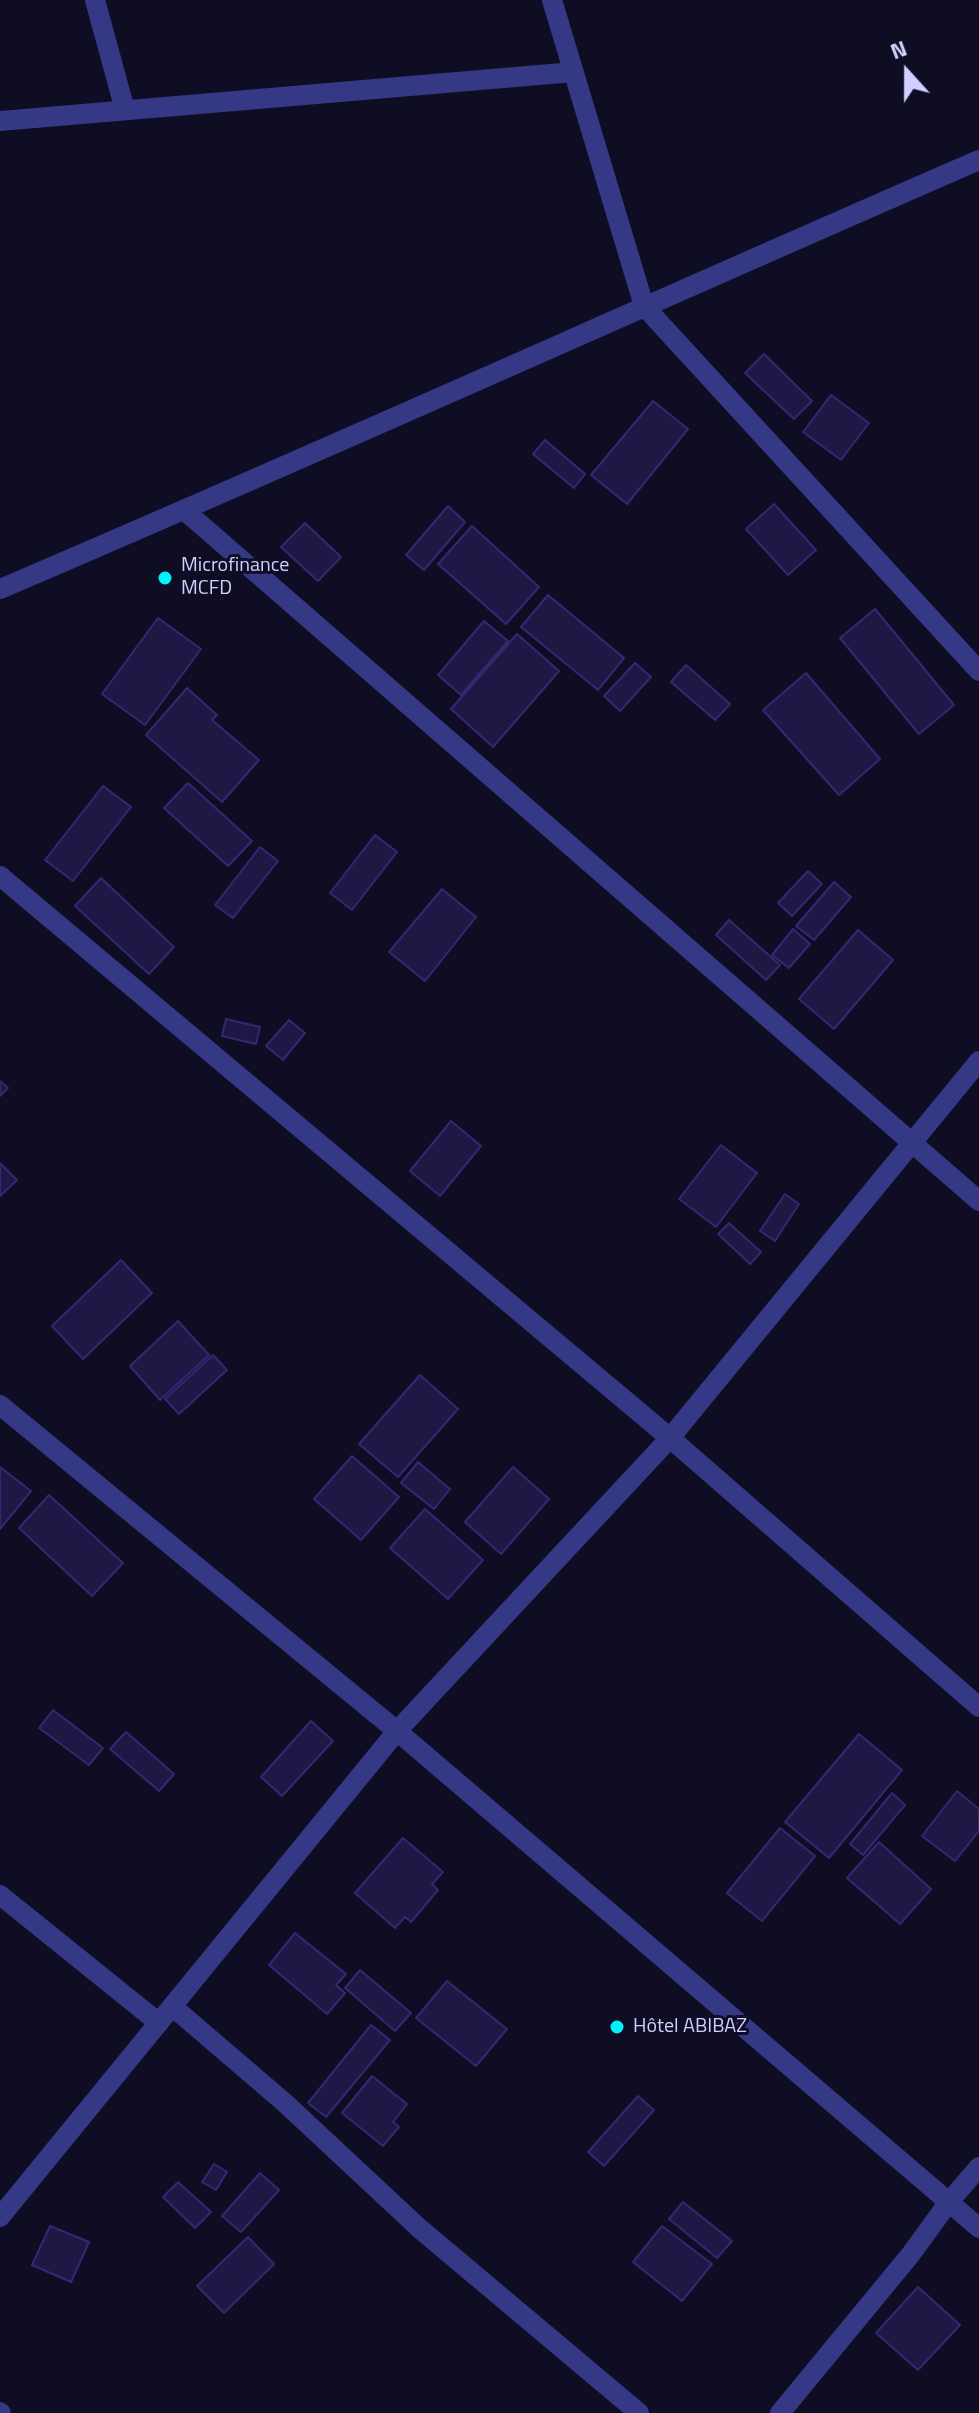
<!DOCTYPE html>
<html>
<head>
<meta charset="utf-8">
<style>
	body { margin:0 }
	#map { position:relative; width:979px; height:2413px; overflow:hidden; background:#0f0d23; font-family:"Titillium Web",sans-serif }
	canvas { display:block }
	.north { position:absolute; left:867px; top:32px; width:80px; height:80px; -webkit-text-stroke:6px #0f0d23; paint-order:stroke; rotate:339deg; font-size:22px; font-weight:700; line-height:32px; text-align:center; color:#d1cfff }
	.north::after { content:''; display:block; margin:auto; width:28px; height:36px; background:#d1cfff; clip-path:polygon(50% 0,100% 100%,50% 72%,0 100%) }
</style>
</head>
<body>
<div id="map">
<canvas width="979" height="2413"></canvas>
<div class="north">N</div>
</div>
<script>
const ctx = document.querySelector('canvas').getContext('2d');
ctx.lineJoin = 'round';
function fillPath(path, color) {
  ctx.fillStyle = color;
  ctx.fill(path, 'evenodd');
}
function strokePath(path, color, width, dash) {
  ctx.strokeStyle = color;
  ctx.lineWidth = width;
  ctx.lineCap = dash ? 'butt' : 'round';
  ctx.setLineDash(dash || []);
  ctx.stroke(path);
}
function label(font, color, halo, rows, align = 'center') {
  ctx.font = font + ' "Titillium Web",sans-serif';
  ctx.lineWidth = 6;
  ctx.setLineDash([]);
  ctx.textBaseline = 'middle';
  ctx.strokeStyle = halo;
  ctx.fillStyle = color;
  for (const [text, x, y, turn = 0] of rows) {
    ctx.save();
    ctx.translate(x, y);
    ctx.rotate((+turn || 0) * Math.PI / 180);
    ctx.textAlign = isNaN(turn) ? turn : align;
    if (halo) ctx.strokeText(text, 0, 0);
    ctx.fillText(text, 0, 0);
    ctx.restore();
  }
}
const building = new Path2D(`
	M764,354L812,401L794,419L745,373Z
	M831,395L869,423L841,460L803,432Z
	M653,401L688,429L627,504L591,475Z
	M545,440L585,474L574,488L533,454Z
	M774,504L816,550L788,575L746,529Z
	M448,506L465,522L424,570L406,555Z
	M305,523L341,557L318,581L281,547Z
	M472,526L539,587L506,624L438,564Z
	M548,595L624,658L598,690L521,627Z
	M875,609L954,705L919,734L840,638Z
	M158,618L201,649L145,725L102,694Z
	M484,621L508,641L461,695L438,675Z
	M517,634L559,671L493,747L451,709Z
	M635,663L651,677L620,711L604,696Z
	M686,665L730,704L715,720L671,682Z
	M806,673L880,759L839,795L763,710Z
	M187,688L217,715L212,720L259,760L222,802L146,735Z
	M188,783L252,841L228,866L164,808Z
	M103,786L131,807L73,881L45,860Z
	M375,835L397,852L352,910L330,893Z
	M260,847L278,861L233,918L215,905Z
	M808,871L822,884L792,916L778,903Z
	M101,878L174,947L149,974L75,906Z
	M834,882L851,897L814,940L796,926Z
	M442,889L476,917L425,981L389,952Z
	M729,920L780,965L766,980L716,935Z
	M793,929L810,944L789,968L772,955Z
	M858,930L893,960L834,1029L799,999Z
	M226,1019L260,1027L256,1044L222,1036Z
	M289,1020L305,1033L283,1060L266,1046Z
	M0,1081L8,1088L0,1096Z
	M451,1121L481,1146L440,1196L410,1171Z
	M721,1145L757,1173L716,1227L679,1199Z
	M0,1163L17,1180L0,1196Z
	M785,1194L799,1204L775,1241L760,1231Z
	M729,1223L761,1252L750,1264L718,1234Z
	M121,1260L152,1293L83,1359L52,1326Z
	M178,1321L209,1355L160,1400L130,1366Z
	M213,1355L227,1370L179,1414L165,1399Z
	M420,1375L458,1409L398,1477L359,1444Z
	M352,1456L399,1497L361,1540L314,1499Z
	M418,1462L450,1489L434,1509L401,1483Z
	M0,1467L31,1491L0,1529Z
	M513,1467L549,1499L501,1554L465,1522Z
	M49,1495L123,1563L92,1596L19,1528Z
	M425,1509L483,1560L448,1599L390,1548Z
	M53,1710L103,1748L89,1765L39,1728Z
	M311,1721L333,1741L282,1796L261,1777Z
	M126,1732L174,1774L159,1791L110,1749Z
	M859,1734L902,1770L829,1858L785,1822Z
	M957,1791L979,1809V1831L955,1861L922,1836Z
	M892,1793L905,1805L863,1855L850,1844Z
	M780,1828L815,1856L762,1921L727,1893Z
	M403,1838L443,1872L432,1884L438,1890L411,1922L405,1917L395,1928L355,1893Z
	M879,1842L931,1889L900,1924L847,1878Z
	M295,1933L346,1974L336,1985L345,1993L327,2014L269,1965Z
	M360,1970L411,2013L395,2031L345,1988Z
	M447,1981L507,2029L476,2066L416,2018Z
	M371,2025L390,2040L326,2117L308,2103Z
	M372,2076L407,2104L393,2122L399,2127L383,2146L342,2113Z
	M638,2096L654,2110L604,2166L588,2152Z
	M214,2164L227,2172L216,2190L202,2182Z
	M260,2173L279,2190L241,2232L222,2216Z
	M178,2182L211,2212L195,2228L163,2197Z
	M683,2202L732,2241L717,2258L669,2219Z
	M50,2226L89,2242L71,2282L32,2265Z
	M662,2226L712,2264L682,2301L633,2262Z
	M248,2237L274,2264L224,2313L197,2286Z
	M918,2287L960,2325L918,2370L876,2333Z`);
const street = new Path2D(`
	M95,0L125,110
	M552,0L644,306L979,671
	M0,121L574,72
	M184,510L979,1201
	M0,589C328,449 652,302 979,160
	M0,876L670,1438L979,1707
	M0,1405L397,1731L979,2228
	M0,1895L159,2023
	M173,2007L285,2103L419,2228L639,2413
	M0,2217L397,1731L670,1438L979,1061
	M0,2412L1,2413
	M780,2413L911,2254L948,2203L979,2167`);
const markers = [
	[165,578,8,"#00f2fa"],
	[617,2027,8,"#00f2fa"]
];
const poiNames = [
	["Microfinance",181,566],
	["MCFD",181,589],
	["Hôtel ABIBAZ",633,2027]
];
fillPath(building, '#1e1845');
strokePath(building, '#322972', 2);
strokePath(street, '#353884', 20);
for (const [x, y, r, color] of markers) {
  const dot = new Path2D();
  dot.arc(x, y, r, 0, 2 * Math.PI);
  ctx.fillStyle = color;
  ctx.fill(dot);
  strokePath(dot, '#0f0d23', 3);
}
label('20px', '#d1cfff', '#0f0d23', poiNames, 'left');
</script>
</body>
</html>
